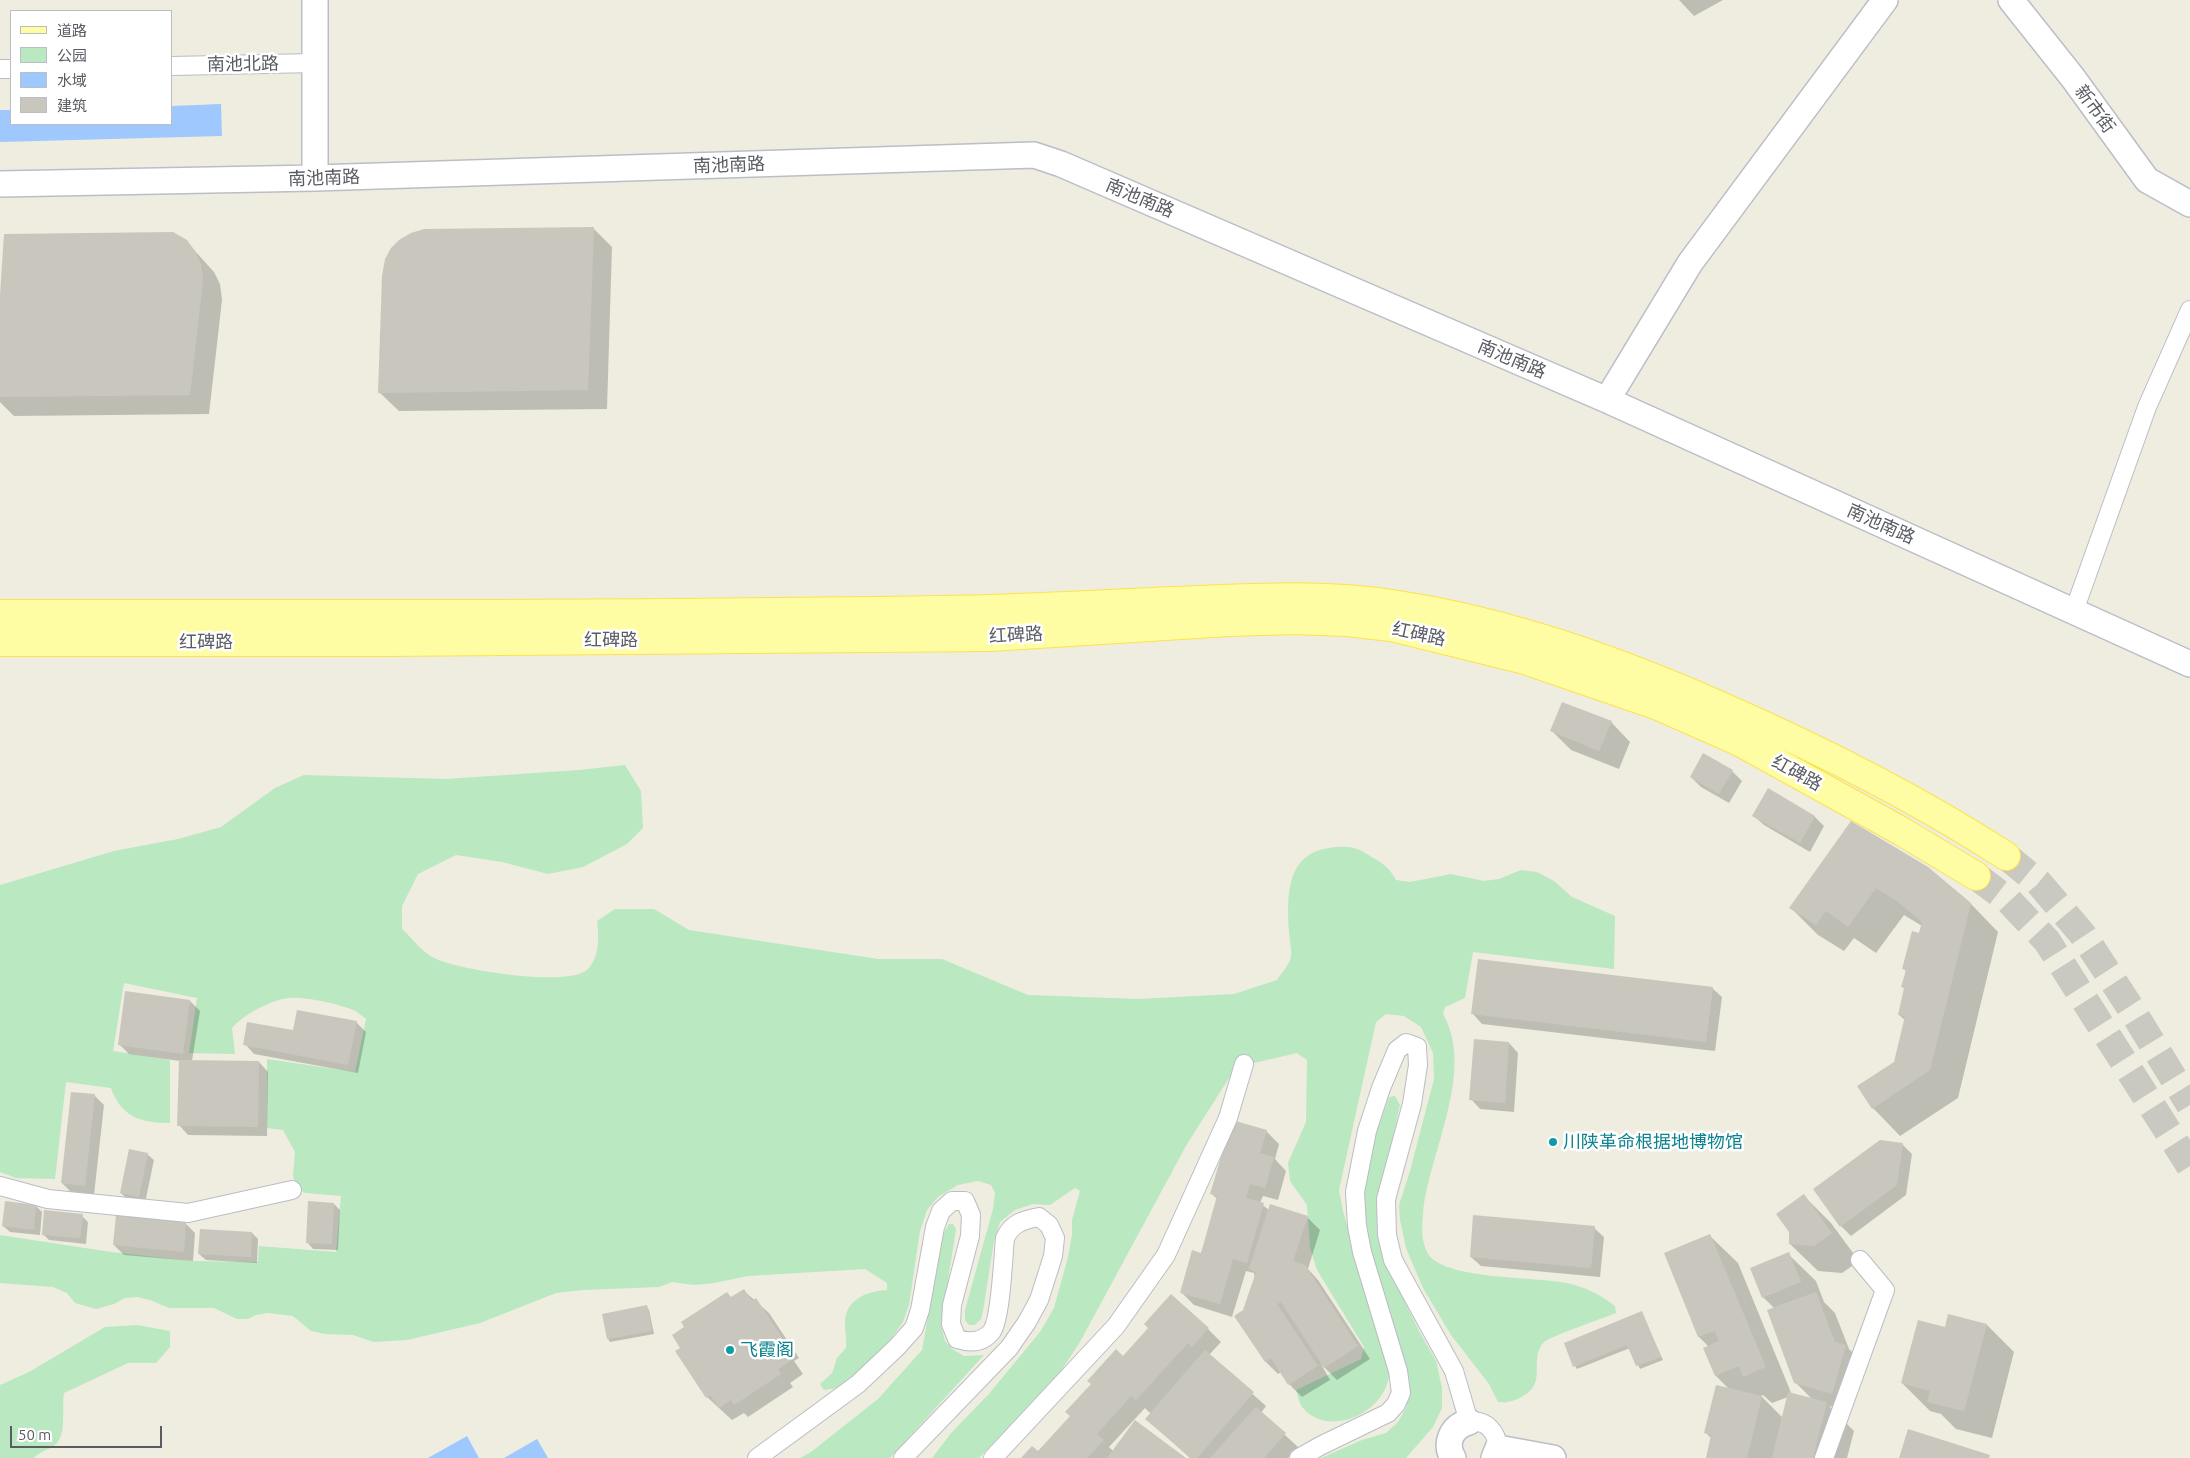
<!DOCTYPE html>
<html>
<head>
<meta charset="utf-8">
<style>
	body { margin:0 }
	#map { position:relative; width:2190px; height:1458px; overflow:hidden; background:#eeede0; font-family:Ubuntu,"Noto Sans SC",sans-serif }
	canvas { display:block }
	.legend { position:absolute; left:10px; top:10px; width:162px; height:115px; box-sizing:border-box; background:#fff; border:1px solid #bdbec1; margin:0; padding:6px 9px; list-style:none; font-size:15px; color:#595c63 }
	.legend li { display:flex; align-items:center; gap:10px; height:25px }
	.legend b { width:25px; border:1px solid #bdbec1 }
	.scale { position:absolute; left:10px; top:1426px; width:152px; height:22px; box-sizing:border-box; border:2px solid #595c63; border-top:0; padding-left:6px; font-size:15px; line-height:18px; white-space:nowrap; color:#595c63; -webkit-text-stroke:4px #fff; paint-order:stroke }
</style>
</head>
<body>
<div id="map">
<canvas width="2190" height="1458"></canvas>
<ul class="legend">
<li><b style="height:6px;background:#fffda4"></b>道路</li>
<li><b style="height:14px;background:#bae8c1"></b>公园</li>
<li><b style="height:14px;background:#9fc8ff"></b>水域</li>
<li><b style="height:14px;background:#c9c6be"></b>建筑</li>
</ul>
<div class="scale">50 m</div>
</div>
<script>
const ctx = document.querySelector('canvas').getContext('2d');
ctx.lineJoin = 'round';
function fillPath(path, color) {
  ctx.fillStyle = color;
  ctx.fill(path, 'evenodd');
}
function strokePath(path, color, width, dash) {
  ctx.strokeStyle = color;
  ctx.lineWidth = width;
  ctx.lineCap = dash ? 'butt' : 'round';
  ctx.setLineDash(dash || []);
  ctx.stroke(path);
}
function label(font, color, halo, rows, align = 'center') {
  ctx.font = font + ' Ubuntu,"Noto Sans SC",sans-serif';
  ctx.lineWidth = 5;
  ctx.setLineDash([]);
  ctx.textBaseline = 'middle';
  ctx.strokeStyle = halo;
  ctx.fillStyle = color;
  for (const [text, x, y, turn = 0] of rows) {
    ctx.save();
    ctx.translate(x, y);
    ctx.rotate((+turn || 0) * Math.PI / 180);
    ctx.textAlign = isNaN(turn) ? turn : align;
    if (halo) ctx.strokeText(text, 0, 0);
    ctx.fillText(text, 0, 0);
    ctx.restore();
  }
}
const green = new Path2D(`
	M625,765L641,791L643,828L627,844L583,867L548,874L502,862L456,855L418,874L402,906V929C412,938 422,952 434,958C457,970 570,988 588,969C600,956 599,937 597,921L615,909H654L689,930L878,959H942L1028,995L1139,999L1234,994L1277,980C1281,974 1289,965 1291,957C1292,949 1289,938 1289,930C1287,896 1286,854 1329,848C1342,846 1354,846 1365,853C1379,861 1389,866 1396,880L1410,882L1451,874L1484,881L1499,879L1521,870L1537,872L1554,881L1572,897L1615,916L1614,969L1473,952L1465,998L1445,1007L1443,1014C1476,1072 1428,1154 1423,1214C1422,1227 1421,1240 1427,1252C1440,1281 1541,1276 1571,1284C1590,1289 1600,1295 1615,1306L1616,1313C1604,1318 1551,1336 1544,1342C1528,1358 1548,1383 1523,1396C1514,1401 1509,1403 1498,1402L1489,1384L1451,1335L1423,1288L1406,1248L1400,1220L1399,1205L1410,1171L1434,1079L1433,1053L1421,1027L1404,1016L1386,1014L1376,1022L1339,1190L1343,1211L1385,1356C1387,1361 1390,1369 1389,1375C1386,1412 1329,1439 1303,1408C1299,1404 1298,1395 1296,1390L1361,1359L1364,1347L1317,1270L1310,1248L1307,1205L1290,1181L1288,1163L1306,1122L1307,1060L1297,1053L1254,1063L1231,1075L1187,1144L1080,1342L1055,1380L979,1458H932L952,1432L988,1395L1040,1332L1054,1308L1068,1257L1072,1235V1220L1080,1191L1075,1188L1050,1205L1033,1204L1015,1210L1000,1222L994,1241L983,1311L981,1319L975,1325H969L965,1320V1310L993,1209L995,1193L991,1185L978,1181L958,1185L938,1197L927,1210L920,1231L909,1305L903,1322L891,1339L862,1369L838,1388L824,1390L820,1384L832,1373L837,1358L846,1348C847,1339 845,1332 845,1323C845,1299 868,1291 887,1290V1283L865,1269L748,1276L714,1283L694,1285L672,1282L659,1287L583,1290L556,1293L480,1323L407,1340L374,1342L353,1335L325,1334L311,1331L293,1316L268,1313L256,1315L248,1319H237L214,1308H169L150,1300L137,1297L125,1298L114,1304L96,1309L75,1303L67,1293L53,1287L0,1283V1235L111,1252L192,1261L258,1262L259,1246L336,1252L341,1196L306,1193L296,1189L293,1175L295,1152L283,1130L267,1128V1059L355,1072L366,1019C362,1016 358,1012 353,1010C340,1004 303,996 289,998C271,1000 244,1014 232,1028L235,1054L189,1053L197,998L124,983L113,1051L170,1060V1123C141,1123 121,1117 111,1088L66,1082L55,1179L16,1178L0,1172V885L114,851L178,839L221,827L275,788L304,775L446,779L579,770Z
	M1395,1096L1400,1105L1380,1198L1386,1263L1419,1331L1436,1361L1442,1388V1408L1433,1427L1406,1458H1321L1362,1440L1386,1433L1398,1422L1406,1408L1410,1389L1364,1236L1362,1202L1372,1145L1389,1097Z
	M949,1224H953L956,1229L941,1325L945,1341L952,1349L964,1356L984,1355L890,1458H800L811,1452L878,1399L922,1350L943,1234Z
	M137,1325L170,1331V1347L156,1363H128L64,1393C61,1409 68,1435 54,1446C46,1451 40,1451 34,1458H0V1385L29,1372L105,1327Z`);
const water = new Path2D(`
	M221,104L222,136L0,142V110H11V124H171V106Z
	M467,1436L479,1458H428Z
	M537,1439L548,1458H504Z`);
const shadow = new Path2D(`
	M1679,0H1723L1694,16Z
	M593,228L612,247L607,409L399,411L379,392Z
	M186,241L214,272L220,284L222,300L209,414L14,416L0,402V314Z
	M1611,722L1630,742L1619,769L1571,750L1552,731Z
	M1704,755L1732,771L1742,781L1729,803L1701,787L1691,777Z
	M1754,816L1815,817L1824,826L1810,852L1764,825Z
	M1852,822L1971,904L1998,932L1958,1098L1900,1136L1873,1108L1895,1063L1905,1020L1899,1015L1905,990L1903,987L1906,971L1904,969L1922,926L1904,915L1876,953L1854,938L1844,951L1818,935L1791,908Z
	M1712,988L1722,997L1715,1051L1482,1024L1473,1014Z
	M190,1001L200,1011L192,1061L259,1062L268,1072L267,1136L188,1135L179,1125L180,1061L129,1054L119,1044Z
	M356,1022L366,1032L358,1073L254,1054L245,1044L294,1032Z
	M1509,1043L1518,1053L1514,1112L1480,1109L1471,1099Z
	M94,1095L104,1105L94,1195L72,1193L62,1183Z
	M1266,1131L1279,1144L1275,1159L1286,1171L1278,1200L1263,1196L1260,1203L1269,1210L1307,1217L1320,1230L1308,1269L1318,1280L1370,1359L1337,1380L1321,1364L1330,1380L1302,1397L1289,1384L1281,1372L1278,1374L1265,1361L1254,1273L1246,1271L1232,1317L1194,1305L1181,1292L1201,1254L1218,1200L1212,1194Z
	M1902,1144L1912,1154L1906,1195L1851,1236L1841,1226Z
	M147,1154L154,1160L145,1203L127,1199L121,1193Z
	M1803,1195L1831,1223L1859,1261L1842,1273L1818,1271L1790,1244Z
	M334,1204L340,1210L338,1250L313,1249L307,1242Z
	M36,1206L42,1212L40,1235L10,1232L3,1226Z
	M82,1216L88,1222L86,1244L49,1240L43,1234Z
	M185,1223L195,1233L193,1261L124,1255L114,1245Z
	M1594,1228L1604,1237L1600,1277L1481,1266L1471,1257Z
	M252,1233L258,1239L257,1263L206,1260L199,1254Z
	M1710,1236L1738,1263L1792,1395L1813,1400L1795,1382L1775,1309L1763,1297L1788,1254L1816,1281L1824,1302L1835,1313L1849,1349L1865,1365L1851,1412L1829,1406L1854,1431L1847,1458H1708L1712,1439L1706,1433L1730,1390L1716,1376L1709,1347L1699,1337L1665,1254ZM1763,1395L1772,1403L1788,1397L1783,1418L1761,1396Z
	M743,1290L769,1313L799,1358L794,1361L803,1374L790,1383L793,1387L748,1417L744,1413L732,1420L707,1397L731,1298Z
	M647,1307L649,1310L654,1334L610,1342L608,1339Z
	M1642,1313L1663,1360L1640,1369L1630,1348L1577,1369L1575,1366Z
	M1987,1325L2014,1352L1992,1438L1956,1429L1941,1414L1930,1411L1902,1383L1946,1329Z
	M1208,1329L1221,1342L1209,1355L1266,1406L1261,1413L1298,1447L1288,1458H1190L1147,1419L1151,1414L1145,1408L1109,1447L1113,1451L1184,1458H1023L1038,1453L1123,1357Z`);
const building = new Path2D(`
	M594,227L588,390L378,393L382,276L385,259L391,248L399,240L411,233L424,229Z
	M173,232L187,240L195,251L201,264L203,279L190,395L0,397V295L4,234Z
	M1562,702L1612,721L1599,751L1550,731Z
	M1703,753L1733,770L1719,794L1690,777Z
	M1768,788L1815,816L1800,843L1752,816Z
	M1851,821L1928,867L1971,903L1930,1070L1872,1109L1857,1086L1894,1062L1905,1016L1898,1015L1904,988L1901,987L1906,970L1902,969L1912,931L1919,933L1922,922L1898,902L1876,888L1848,927L1826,911L1816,925L1789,908Z
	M1478,959L1713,987L1706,1042L1471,1014Z
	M125,991L190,1000L183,1054L118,1045Z
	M297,1010L357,1021L348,1065L243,1045L247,1022L293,1030Z
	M1474,1039L1509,1042L1505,1103L1469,1100Z
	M179,1060L259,1061L258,1127L177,1126Z
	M71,1092L95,1094L85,1186L61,1183Z
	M1232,1120L1267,1130L1260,1153L1274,1157L1265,1188L1250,1184L1246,1198L1264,1203L1247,1263L1233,1259L1220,1304L1180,1293L1192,1250L1201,1253L1217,1196L1210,1194Z
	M1880,1140L1903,1143L1897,1185L1840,1227L1813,1189Z
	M129,1149L148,1153L139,1197L120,1193Z
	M1804,1194L1832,1233L1814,1246L1789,1244V1232L1776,1214Z
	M5,1201L36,1205L34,1230L2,1226Z
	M308,1201L334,1203L332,1244L306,1243Z
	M1270,1204L1308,1216L1293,1261L1305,1265L1358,1346L1324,1368L1281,1302L1277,1304L1318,1366L1288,1385L1271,1358L1265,1362L1234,1316L1243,1310L1256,1272L1249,1269Z
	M44,1210L83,1214L80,1238L42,1235Z
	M162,1210L186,1222L184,1252L113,1245L116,1215Z
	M1473,1215L1595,1226L1591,1268L1470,1257Z
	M200,1229L252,1232L251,1257L198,1254Z
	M1710,1234L1766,1367L1743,1377L1739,1366L1715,1376L1703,1348L1719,1341L1715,1331L1698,1337L1664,1253Z
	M1789,1252L1801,1282L1762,1298L1750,1268Z
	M744,1289L752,1301L756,1298L787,1345L782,1348L791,1361L778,1369L781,1374L734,1405L731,1400L719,1408L710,1395L706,1398L675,1351L680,1348L672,1335L684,1327L681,1322L727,1292L731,1297Z
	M1816,1292L1835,1342L1846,1345L1832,1394L1794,1383L1767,1310Z
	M1171,1294L1209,1328L1192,1347L1188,1343L1136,1400L1131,1396L1097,1434L1104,1440L1087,1458H1021L1032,1446L1038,1451L1070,1416L1065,1412L1091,1384L1087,1381L1116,1349L1123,1356L1148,1328L1144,1324Z
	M647,1305L652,1331L607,1339L602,1314Z
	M1642,1311L1661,1357L1636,1366L1627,1345L1573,1367L1564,1343Z
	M1948,1314L1987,1324L1964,1411L1927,1402L1930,1391L1901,1383L1918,1320L1945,1327Z
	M1205,1350L1254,1392L1197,1458H1191L1145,1419Z
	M1716,1385L1762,1396L1747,1458H1706L1711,1435L1704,1433Z
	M1788,1392L1827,1402L1813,1458H1772Z
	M1256,1407L1286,1433L1264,1458H1210Z
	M1135,1420L1186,1458H1107Z
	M1908,1429L1990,1455L1989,1458H1899Z`);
const primaryTunnel = new Path2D(`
	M2006,856L2039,883L2083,935L2130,1007L2190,1105
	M1976,876L2009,901L2047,941L2190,1166`);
const street = new Path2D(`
	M171,66L315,63
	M0,69H11
	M2074,611L2147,407L2190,310
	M0,1186L48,1199L188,1213L292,1190
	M757,1458L858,1384L897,1347L914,1328L920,1310L935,1227L941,1211L952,1201H965L971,1215L970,1236L952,1305L951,1324L957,1339C970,1343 983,1343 992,1331C1001,1317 1003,1258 1005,1238C1012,1223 1023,1220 1039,1217L1049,1225L1055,1238L1053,1256L1039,1300L1027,1322L1009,1348L903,1458
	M993,1458L1116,1326L1166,1255L1228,1118L1244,1064
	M1299,1458L1320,1446L1388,1413L1396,1404L1401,1393L1398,1371L1362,1252L1357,1226L1355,1192L1367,1131L1381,1088L1397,1050L1406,1043L1417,1047L1418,1065L1412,1104L1386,1199L1387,1235L1393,1260L1454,1371L1469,1422C1486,1419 1497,1432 1498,1448
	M1824,1458L1885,1290L1860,1260`);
const secondary = new Path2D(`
	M315,0V178
	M2011,0L2073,78L2147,180L2190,204
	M0,184L315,178L1034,155L1061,164L1607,400L2190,664
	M1607,400L1690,263L1885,0
	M1453,1458C1444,1443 1452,1426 1469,1422
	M1494,1458L1498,1448L1553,1458`);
const primary = new Path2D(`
	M0,614C314,614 628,615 943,610C1029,609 1115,603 1201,600C1267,597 1332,594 1398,605C1510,622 1618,661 1723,707C1821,750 1916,798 2006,856
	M0,642H383L990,637L1229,622L1294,620L1347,622L1391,627L1525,660L1656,705L1740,742L1901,831L1976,876`);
const markers = [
	[1553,1142,5,"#0f9aa8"],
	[730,1350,5,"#0f9aa8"]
];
const streetNames = [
	["南池北路",243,64,-1],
	["新市街",2095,109,54],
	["南池南路",729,165,-2],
	["南池南路",324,178,-2],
	["南池南路",1140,198,23],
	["南池南路",1512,359,23],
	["南池南路",1881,524,24],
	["红碑路",1419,634,12],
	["红碑路",1016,635,-3],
	["红碑路",611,640],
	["红碑路",206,642],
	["红碑路",1797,773,29]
];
const cultureNames = [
	["川陕革命根据地博物馆",1563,1142],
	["飞霞阁",740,1350]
];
fillPath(green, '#bae8c1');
fillPath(water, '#9fc8ff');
fillPath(shadow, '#0003');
fillPath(building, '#c9c6be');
strokePath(primaryTunnel, '#c9c9c1', 28, [28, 14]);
strokePath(street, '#bbbdc4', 20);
strokePath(secondary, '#bbbec6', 28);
strokePath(primary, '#fce34b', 30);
strokePath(street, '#fff', 18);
strokePath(secondary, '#fff', 25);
strokePath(primary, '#fffda4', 28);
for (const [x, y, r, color] of markers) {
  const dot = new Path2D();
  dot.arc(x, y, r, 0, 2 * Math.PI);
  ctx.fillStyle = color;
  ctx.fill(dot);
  strokePath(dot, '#fff', 2);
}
label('18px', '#595c63', '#fff', streetNames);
label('18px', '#0d838f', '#fff', cultureNames, 'left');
</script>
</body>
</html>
